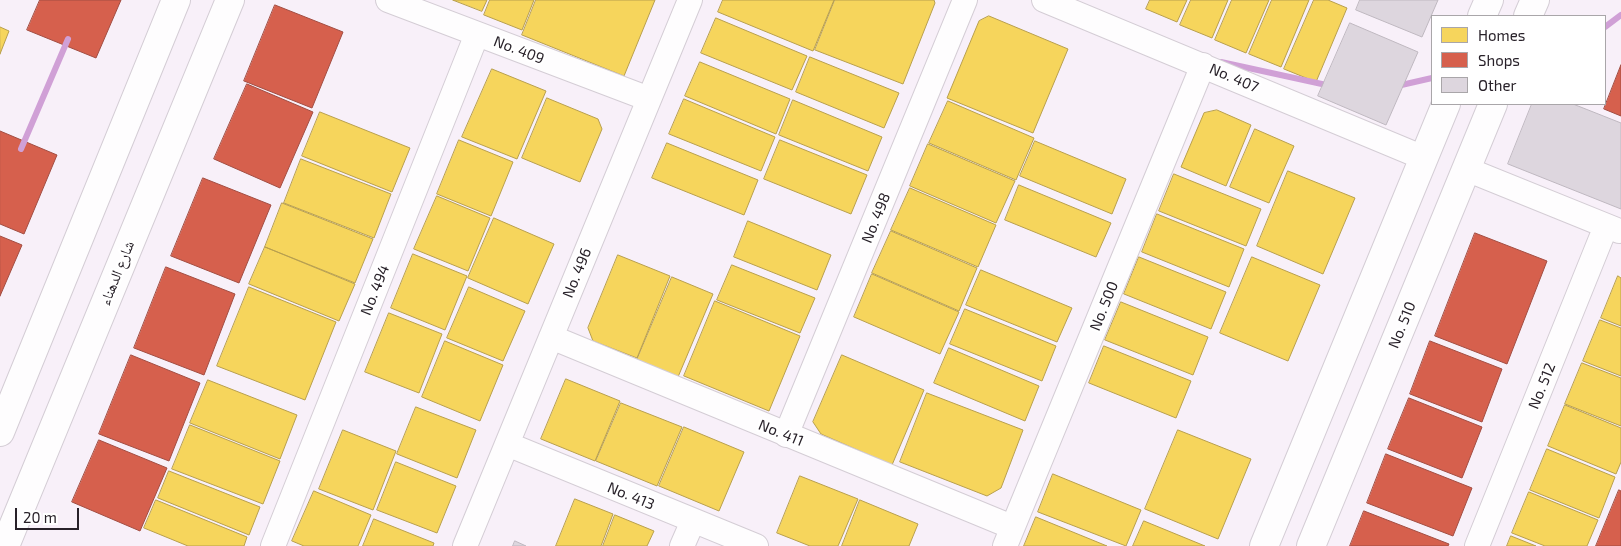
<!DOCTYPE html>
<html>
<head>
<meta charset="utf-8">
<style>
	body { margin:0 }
	#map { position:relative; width:1621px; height:546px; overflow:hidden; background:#f8f0f9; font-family:"Exo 2",sans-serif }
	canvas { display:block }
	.legend { position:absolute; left:1431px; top:15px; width:175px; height:90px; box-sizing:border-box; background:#fff; border:1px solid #a9a6a9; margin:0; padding:6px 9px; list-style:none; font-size:15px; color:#282129 }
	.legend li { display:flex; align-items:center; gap:10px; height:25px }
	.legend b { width:25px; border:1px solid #a9a6a9 }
	.scale { position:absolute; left:15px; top:508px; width:64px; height:22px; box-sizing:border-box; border:2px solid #282129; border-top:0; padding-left:6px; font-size:15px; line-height:18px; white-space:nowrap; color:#282129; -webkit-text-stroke:4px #fff; paint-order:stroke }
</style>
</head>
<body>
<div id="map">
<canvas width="1621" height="546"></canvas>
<ul class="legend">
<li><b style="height:14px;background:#f6d55c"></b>Homes</li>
<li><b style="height:14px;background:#d6604d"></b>Shops</li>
<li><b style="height:14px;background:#ddd6de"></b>Other</li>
</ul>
<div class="scale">20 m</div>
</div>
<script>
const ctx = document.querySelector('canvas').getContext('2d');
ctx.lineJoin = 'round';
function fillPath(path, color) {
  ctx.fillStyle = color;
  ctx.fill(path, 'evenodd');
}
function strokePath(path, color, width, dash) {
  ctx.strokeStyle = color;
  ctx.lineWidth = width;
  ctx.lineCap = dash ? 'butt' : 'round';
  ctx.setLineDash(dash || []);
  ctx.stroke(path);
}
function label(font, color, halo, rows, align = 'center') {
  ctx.font = font + ' "Exo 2","Noto Naskh Arabic",sans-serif';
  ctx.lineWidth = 5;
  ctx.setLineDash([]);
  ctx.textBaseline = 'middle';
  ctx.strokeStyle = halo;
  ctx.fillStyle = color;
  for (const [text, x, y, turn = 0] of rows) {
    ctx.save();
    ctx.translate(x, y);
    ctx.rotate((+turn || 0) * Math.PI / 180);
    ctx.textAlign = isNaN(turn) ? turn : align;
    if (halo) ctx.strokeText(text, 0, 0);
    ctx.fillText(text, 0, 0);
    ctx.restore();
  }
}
const homes = new Path2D(`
	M453,0H487L482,11Z
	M490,0H534L522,30L484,15Z
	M536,0H655L624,76L522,35Z
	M723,0H834L813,51L718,12Z
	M835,0H934L935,3L903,84L815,50Z
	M1150,0H1187L1177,22L1146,9Z
	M1191,0H1228L1212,38L1180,25Z
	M1232,0H1269L1246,53L1215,40Z
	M1272,0H1309L1281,67L1249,54Z
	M1314,0H1328L1347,8L1316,82L1284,69Z
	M989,16L1068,49L1033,133L947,98L979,21Z
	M716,18L807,56L792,90L701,53Z
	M0,27L9,31L0,54Z
	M810,57L899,93L884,128L796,92Z
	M700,62L790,99L776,134L685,96Z
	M492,69L546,91L517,159L462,137Z
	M547,98L598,119L602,129L580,182L522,158Z
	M684,99L775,137L761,171L669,134Z
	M793,100L882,137L868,171L779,135Z
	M948,101L1034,138L1016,180L929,143Z
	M1217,110L1251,125L1226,186L1181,167L1204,113Z
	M320,112L410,148L392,192L302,156Z
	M1255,129L1294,146L1269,203L1230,187Z
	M459,140L513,162L491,216L437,194Z
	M780,140L867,175L851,214L764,179Z
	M1035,141L1126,179L1112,214L1020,176Z
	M667,143L758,180L744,215L652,178Z
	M928,144L1015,181L996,223L910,186Z
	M301,159L391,194L374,238L284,203Z
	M1288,171L1355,198L1323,274L1257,246Z
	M1174,174L1261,209L1246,246L1159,211Z
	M1019,185L1111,223L1096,257L1005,220Z
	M910,188L996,225L978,267L891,230Z
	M437,196L490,218L468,271L414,249Z
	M282,203L373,239L355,283L265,247Z
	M1157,214L1244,249L1229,287L1142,252Z
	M494,218L554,244L528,304L468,278Z
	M748,221L831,255L817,290L734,257Z
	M891,231L977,268L959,311L872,273Z
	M265,247L355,284L339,321L249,284Z
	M413,254L467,276L445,330L391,308Z
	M618,255L670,276L637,358L593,341L588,328Z
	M1139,257L1226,292L1211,329L1124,294Z
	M1252,257L1320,285L1288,361L1220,333Z
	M732,265L815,298L800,333L717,300Z
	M981,270L1072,308L1057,342L966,305Z
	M872,274L959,312L940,354L854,317Z
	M1618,276L1621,278V326L1601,318Z
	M672,277L713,294L678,377L637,360Z
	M249,287L336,322L305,400L217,366Z
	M469,287L525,311L503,361L447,338Z
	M715,301L800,336L769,411L684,376Z
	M1121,302L1208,337L1193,375L1105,340Z
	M965,309L1056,346L1042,381L950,344Z
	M389,313L442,334L419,393L365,372Z
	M1600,320L1621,328V376L1583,361Z
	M445,341L503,365L480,421L422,397Z
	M1104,346L1191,381L1176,418L1089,383Z
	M949,348L1039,386L1025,421L934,383Z
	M842,355L924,390L892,465L821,434L813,422Z
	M1582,363L1621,378V426L1565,404Z
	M566,379L620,401L595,461L541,439Z
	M208,380L297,415L280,459L190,423Z
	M927,393L1023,430L1001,488L987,496L900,462Z
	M621,403L682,427L657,486L596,461Z
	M1565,405L1621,428V462L1616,474L1548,446Z
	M416,407L476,430L457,478L397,454Z
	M190,425L280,461L263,504L172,469Z
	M684,427L744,452L719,511L659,486Z
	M343,430L396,451L373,510L319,489Z
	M1178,430L1251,459L1218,539L1145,509Z
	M1547,449L1615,477L1599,518L1530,490Z
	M396,462L456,486L437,533L377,510Z
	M169,471L260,507L249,535L158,498Z
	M1053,474L1141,510L1126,546L1038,512Z
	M800,476L858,499L838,546H810L777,533Z
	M314,491L371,515L358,546H304L292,541Z
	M1529,492L1598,520L1587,546H1545L1512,533Z
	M575,499L613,514L601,546H556Z
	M156,500L247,537L244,546H188L144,528Z
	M860,500L918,524L909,546H842Z
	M615,515L654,531L647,546H603Z
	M1036,517L1107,546H1024Z
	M374,519L434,543L433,546H363Z
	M1144,521L1205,546H1133Z
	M1511,536L1536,546H1507Z`);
const shops = new Path2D(`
	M40,0H121L96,58L27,30Z
	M275,5L343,32L312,108L244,81Z
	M1621,65V116L1604,109Z
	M247,84L313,112L280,188L214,159Z
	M0,131L57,155L24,234L0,224Z
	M203,178L271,205L239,283L171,256Z
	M1475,233L1547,261L1507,364L1435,336Z
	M0,236L22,245L0,296Z
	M166,267L235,294L204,375L134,348Z
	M1430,341L1502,369L1482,422L1410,394Z
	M131,355L200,383L169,461L99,434Z
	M1409,398L1482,427L1462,478L1388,449Z
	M99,440L167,468L140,531L72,502Z
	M1386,454L1472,488L1453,536L1367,503Z
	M1619,490L1621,491V546H1596Z
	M1364,511L1449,544L1448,546H1350Z`);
const stream = new Path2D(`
	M1605,27L1621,15
	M1221,62L1331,86
	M1397,86L1432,78
	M21,149L68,39`);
const building = new Path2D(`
	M1360,0H1438L1422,37L1356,10Z
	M1350,23L1418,52L1386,125L1318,96Z
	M1532,104H1573L1621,123V209L1508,164Z
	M515,541L526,546H513Z`);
const minor = new Path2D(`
	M388,0L649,99
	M1044,0L1424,158
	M1466,169L1619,231
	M551,337L1012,527
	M786,435L965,0
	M507,444L756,546
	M273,546L477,34
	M465,546L690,0
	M682,546L693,521
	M1005,546L1203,65
	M1477,546L1606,226`);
const tertiary = new Path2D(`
	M1482,16L1489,0
	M1528,16L1535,0
	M0,432L176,0
	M5,546L230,0
	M1264,546L1446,104
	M1311,546L1493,104`);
const streetNames = [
	["No. 409",519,50,21],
	["No. 407",1234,78,23],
	["No. 498",876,218,-68],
	["شارع الدهناء",117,273,-68],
	["No. 496",577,273,-68],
	["No. 494",375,290,-68],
	["No. 500",1104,306,-68],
	["No. 510",1402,325,-68],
	["No. 512",1542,386,-68],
	["No. 411",781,433,22],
	["No. 413",631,496,22]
];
fillPath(homes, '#f6d55c');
strokePath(homes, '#b89f4d', 1);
fillPath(shops, '#d6604d');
strokePath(shops, '#a24d42', 1);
strokePath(stream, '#d0a0d6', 6);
fillPath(building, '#ddd6de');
strokePath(building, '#bfb8c0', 1);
strokePath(minor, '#d4cdd5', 26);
strokePath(tertiary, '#d4cdd5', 30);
strokePath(minor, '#fefdfe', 24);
strokePath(tertiary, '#fefdfe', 28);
label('15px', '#282129', '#fff', streetNames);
</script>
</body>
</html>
